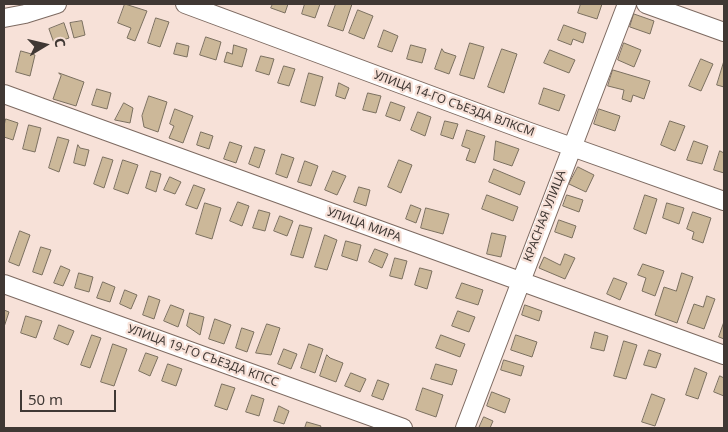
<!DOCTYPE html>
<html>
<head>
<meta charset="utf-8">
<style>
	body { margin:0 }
	#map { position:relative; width:728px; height:432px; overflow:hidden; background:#f7e1d8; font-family:"Noto Sans",sans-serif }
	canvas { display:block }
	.frame { position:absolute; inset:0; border:5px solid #403834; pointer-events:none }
	.north { position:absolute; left:20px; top:20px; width:50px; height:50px; -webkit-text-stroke:4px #f7e1d8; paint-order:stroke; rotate:81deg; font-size:14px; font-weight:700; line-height:20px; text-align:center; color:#403834 }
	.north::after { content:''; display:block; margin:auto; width:18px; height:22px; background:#403834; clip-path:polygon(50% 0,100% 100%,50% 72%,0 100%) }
	.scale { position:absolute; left:20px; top:390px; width:96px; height:22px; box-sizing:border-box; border:2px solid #403834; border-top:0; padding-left:6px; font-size:15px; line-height:18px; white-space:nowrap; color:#403834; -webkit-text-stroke:4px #f7e1d8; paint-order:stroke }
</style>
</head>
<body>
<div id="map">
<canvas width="728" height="432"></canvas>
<div class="frame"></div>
<div class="north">С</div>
<div class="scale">50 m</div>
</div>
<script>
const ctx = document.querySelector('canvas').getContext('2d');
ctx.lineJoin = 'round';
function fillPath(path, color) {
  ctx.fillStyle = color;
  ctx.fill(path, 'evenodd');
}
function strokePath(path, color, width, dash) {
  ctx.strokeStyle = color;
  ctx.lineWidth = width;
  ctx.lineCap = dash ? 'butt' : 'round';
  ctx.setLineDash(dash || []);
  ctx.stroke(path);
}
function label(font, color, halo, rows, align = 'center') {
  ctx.font = font + ' "Noto Sans",sans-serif';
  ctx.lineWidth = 4.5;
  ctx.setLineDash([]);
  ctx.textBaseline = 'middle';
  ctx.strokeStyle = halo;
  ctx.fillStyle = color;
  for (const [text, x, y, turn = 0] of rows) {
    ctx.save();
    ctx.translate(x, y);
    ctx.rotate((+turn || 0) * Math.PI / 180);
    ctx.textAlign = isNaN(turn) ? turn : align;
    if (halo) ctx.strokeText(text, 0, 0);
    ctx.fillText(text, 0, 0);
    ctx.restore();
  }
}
const building = new Path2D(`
	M125,4L147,11L135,41L127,38L131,28L118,23Z
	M273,4H288L285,13L271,8Z
	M305,4H320L315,18L302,14Z
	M336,4H352L343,31L328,26Z
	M581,4H602L597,19L578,13Z
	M358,10L373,16L364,39L349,33Z
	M634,14L654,21L650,34L630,27Z
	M156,18L169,22L160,47L148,43Z
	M82,21L85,35L74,38L70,23Z
	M64,23L69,38L54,43L49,29Z
	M564,25L586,33L583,43L573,39L571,45L558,40Z
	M384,30L398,36L392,52L378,47Z
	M206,37L221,42L216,60L200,55Z
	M177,43L189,46L187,57L174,54Z
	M470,43L484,47L474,79L460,75Z
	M624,43L641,50L634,67L618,60Z
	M234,45L247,49L242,67L224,62L227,52L232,54Z
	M411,45L426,49L422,63L407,59Z
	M442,49L444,52L456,56L449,74L435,69Z
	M502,49L517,54L504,93L488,87Z
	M550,50L575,60L569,73L544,63Z
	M21,51L35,55L30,76L16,72Z
	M261,56L274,59L269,75L256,71Z
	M701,59L713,64L701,91L689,86Z
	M724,61V87L717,85Z
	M284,66L295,69L289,86L278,83Z
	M613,70L650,81L644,99L633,95L631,102L622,99L624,90L608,86Z
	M59,73L84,82L76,106L53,99L61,76Z
	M309,73L323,77L315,106L301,102Z
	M339,83L349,88L345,99L336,96Z
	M544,88L565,95L559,111L539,104Z
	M97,89L111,93L107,109L92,105Z
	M368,93L381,96L376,113L363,110Z
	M149,96L167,102L158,132L144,127L142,116Z
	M391,102L405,107L400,121L386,116Z
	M124,103L133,108L130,123L115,120Z
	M175,109L193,116L183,143L169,138L174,126L170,124Z
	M599,109L620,116L615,131L594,124Z
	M418,112L431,117L425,136L411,130Z
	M6,119L18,123L13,140L4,137V126Z
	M445,121L458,124L453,139L441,135Z
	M670,121L685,126L675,151L661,145Z
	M29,125L41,128L35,152L23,149Z
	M467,130L485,136L475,163L466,160L470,149L462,146Z
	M201,132L213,136L209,149L197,145Z
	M58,137L69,140L59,172L49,168Z
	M496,141L519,149L512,166L494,160Z
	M694,141L708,146L702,164L687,160Z
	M230,142L242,146L236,163L224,159Z
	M78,145L80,148L89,150L85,166L74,163Z
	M255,147L265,150L259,168L249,164Z
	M720,151L724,153V173L714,170Z
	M282,154L294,158L287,178L276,174Z
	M103,157L113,160L104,188L94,184Z
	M123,160L138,165L128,194L114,189Z
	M399,160L412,165L401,193L388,187Z
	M305,161L318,166L311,186L298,182Z
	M578,167L594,175L586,192L569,184Z
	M494,169L525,182L520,195L489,182Z
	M151,171L161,174L156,192L146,188Z
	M333,171L346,176L337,195L325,190Z
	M170,177L181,182L175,194L164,190Z
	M194,185L205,189L197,209L186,205Z
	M359,187L370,190L366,206L354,202Z
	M487,195L518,207L513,221L482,209Z
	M567,195L583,200L579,212L563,206Z
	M645,195L657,199L646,234L634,229Z
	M238,202L249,206L242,226L230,221Z
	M205,203L221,208L212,239L196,234Z
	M667,203L684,208L679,224L663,218Z
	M411,205L421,209L416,223L406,219Z
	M426,208L449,214L443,234L421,228Z
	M259,210L270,213L265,231L253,228Z
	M693,212L711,218L703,243L692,239L694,232L687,229Z
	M280,216L293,221L287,236L274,231Z
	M559,220L576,226L572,238L555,232Z
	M300,225L312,228L303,258L291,255Z
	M20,231L30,235L19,266L9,262Z
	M492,233L506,236L501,257L487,254Z
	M325,235L337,240L327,270L315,267Z
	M346,241L361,245L357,261L342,256Z
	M41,247L51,250L42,275L33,272Z
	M375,249L388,254L382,268L369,262Z
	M565,254L575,258L565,279L539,268L544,257L560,265Z
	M395,258L407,261L402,279L390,276Z
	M643,264L664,271L655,296L642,291L646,278L638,275Z
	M61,266L70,270L63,286L54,283Z
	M420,268L432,271L427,289L415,285Z
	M79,273L93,277L89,292L75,288Z
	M682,273L693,277L677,323L655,315L664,287L676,291Z
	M614,278L627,283L620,300L607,294Z
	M103,282L115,287L110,302L97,298Z
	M462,283L483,290L478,305L456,298Z
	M125,290L137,295L131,309L120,304Z
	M149,296L160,300L154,319L143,315Z
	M707,296L715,299L704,329L687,323L694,304L703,307Z
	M171,305L184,310L178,327L164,321Z
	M525,305L542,311L539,321L522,315Z
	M4,310L9,312L4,327Z
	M458,311L475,317L469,332L452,326Z
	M190,313L204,317L200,335L187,326Z
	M26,316L42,321L36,338L21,333Z
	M215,319L231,325L224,344L209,339Z
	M724,322V339L719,337Z
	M267,324L280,328L271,355L256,353Z
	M59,325L74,331L68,345L54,339Z
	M242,328L254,332L247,352L236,348Z
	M595,332L608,336L604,351L591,348Z
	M92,335L101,338L90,368L81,365Z
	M441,335L465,344L460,357L436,348Z
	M516,335L537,342L532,357L511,350Z
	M624,341L637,345L626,379L614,376Z
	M113,344L127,349L114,386L101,382Z
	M309,344L323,349L315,373L301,368Z
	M284,349L297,354L291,369L278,364Z
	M649,350L661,354L656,368L644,365Z
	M146,353L158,357L150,376L139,371Z
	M327,355L330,358L343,363L336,382L320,376Z
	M504,360L524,366L521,376L501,370Z
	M168,364L182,369L176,386L162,381Z
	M436,364L457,370L452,385L431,379Z
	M695,368L707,373L698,399L686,395Z
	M351,373L366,379L360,392L345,386Z
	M720,376L724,378V396L714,392Z
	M378,380L389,384L383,400L372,396Z
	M222,384L235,388L227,410L215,406Z
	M423,388L443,395L436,417L416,410Z
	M492,392L510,399L505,413L487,406Z
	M652,394L665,399L655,426L642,422Z
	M252,395L264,399L259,416L246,412Z
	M279,406L289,411L284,424L274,421Z
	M484,417L493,421L490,428H479Z
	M307,422L321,426L320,428H305Z`);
const minor = new Path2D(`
	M185,4L527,131L724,201
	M646,4L724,32
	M4,18L25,14L57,4
	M4,94L724,355
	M4,284L403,428
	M465,428L627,4`);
const streetNames = [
	["УЛИЦА 14-ГО СЪЕЗДА ВЛКСМ",454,104,20],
	["КРАСНАЯ УЛИЦА",545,216,-69],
	["УЛИЦА МИРА",364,225,20],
	["УЛИЦА 19-ГО СЪЕЗДА КПСС",203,356,20]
];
fillPath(building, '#ccb899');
strokePath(building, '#7b7060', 1);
strokePath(minor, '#7d6a61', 20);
strokePath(minor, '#fff', 18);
label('12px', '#403834', '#f7e1d8', streetNames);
</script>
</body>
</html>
